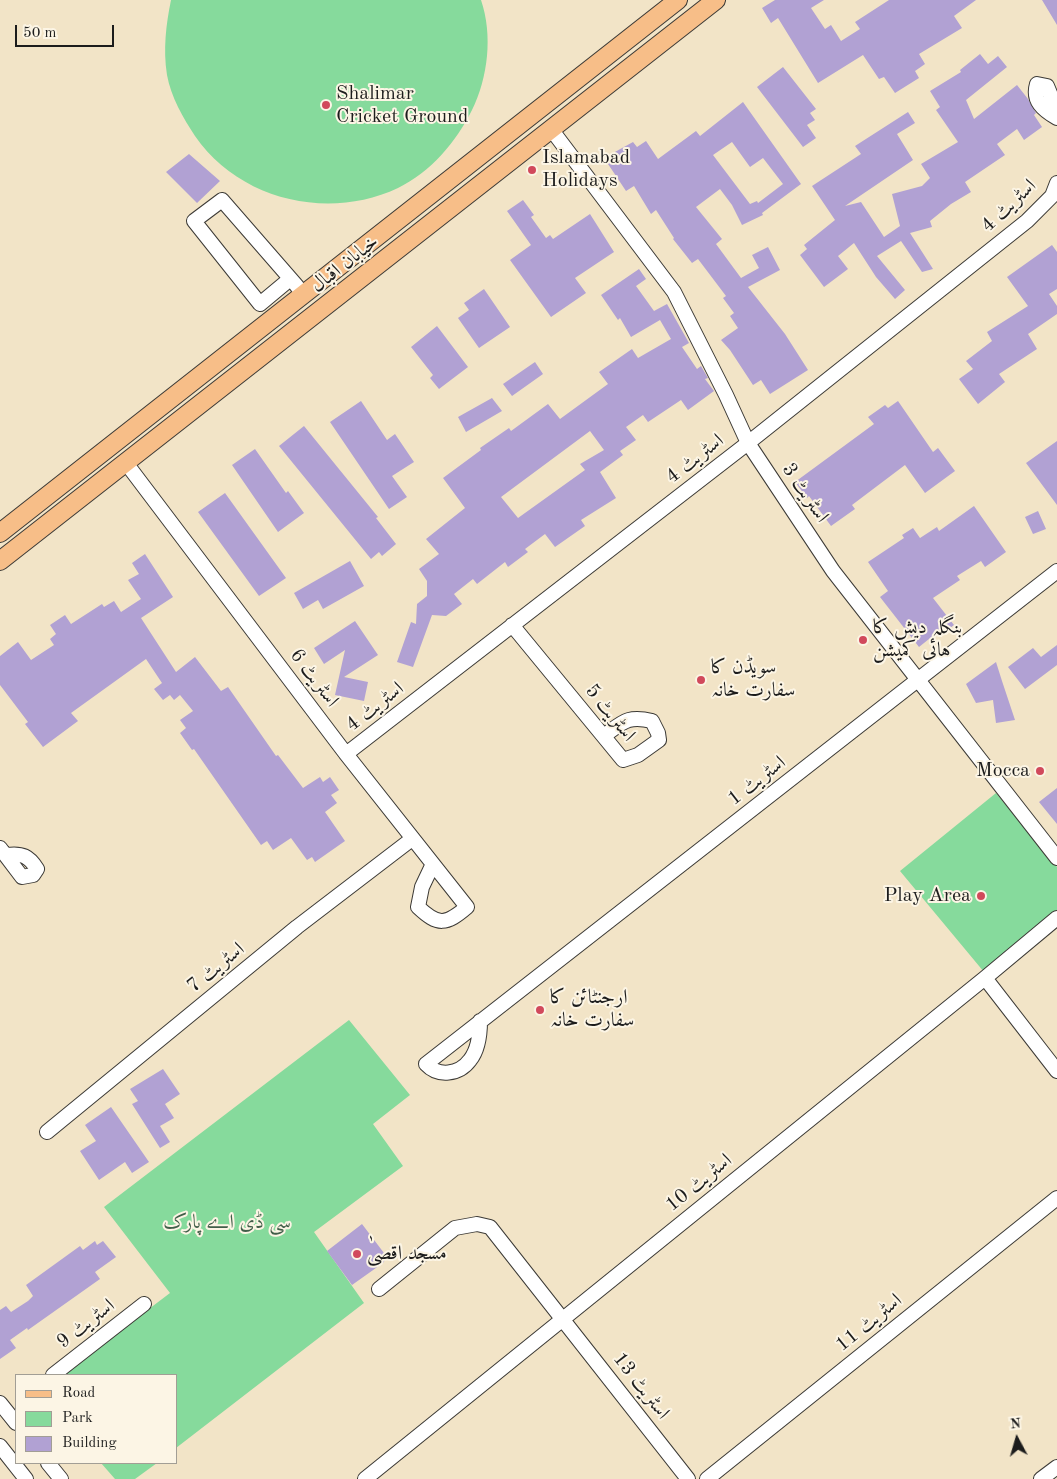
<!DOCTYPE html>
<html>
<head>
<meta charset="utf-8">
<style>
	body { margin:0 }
	#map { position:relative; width:1057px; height:1479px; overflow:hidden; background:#f2e4c7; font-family:"Old Standard TT",serif }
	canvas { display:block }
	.legend { position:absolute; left:15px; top:1374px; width:162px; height:90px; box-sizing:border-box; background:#fcf5e5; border:1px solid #a29e95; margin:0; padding:6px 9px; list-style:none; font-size:15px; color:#1c1c1c }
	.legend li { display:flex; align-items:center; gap:10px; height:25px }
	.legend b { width:25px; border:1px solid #a29e95 }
	.north { position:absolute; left:992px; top:1414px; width:50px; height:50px; -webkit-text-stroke:4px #fcf5e5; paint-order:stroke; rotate:354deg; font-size:14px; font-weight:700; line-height:20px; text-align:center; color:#1c1c1c }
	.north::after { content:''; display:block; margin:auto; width:18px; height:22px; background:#1c1c1c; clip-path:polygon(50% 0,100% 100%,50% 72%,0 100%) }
	.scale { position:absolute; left:15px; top:25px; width:99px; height:22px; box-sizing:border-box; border:2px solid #1c1c1c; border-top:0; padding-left:6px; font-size:15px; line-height:18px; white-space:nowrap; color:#1c1c1c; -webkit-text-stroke:4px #fcf5e5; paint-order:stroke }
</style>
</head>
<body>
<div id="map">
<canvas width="1057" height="1479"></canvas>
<ul class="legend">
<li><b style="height:6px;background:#f7be88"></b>Road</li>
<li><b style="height:14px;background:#86da9c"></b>Park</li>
<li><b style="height:14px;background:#b1a1d3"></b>Building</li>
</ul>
<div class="north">N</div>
<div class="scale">50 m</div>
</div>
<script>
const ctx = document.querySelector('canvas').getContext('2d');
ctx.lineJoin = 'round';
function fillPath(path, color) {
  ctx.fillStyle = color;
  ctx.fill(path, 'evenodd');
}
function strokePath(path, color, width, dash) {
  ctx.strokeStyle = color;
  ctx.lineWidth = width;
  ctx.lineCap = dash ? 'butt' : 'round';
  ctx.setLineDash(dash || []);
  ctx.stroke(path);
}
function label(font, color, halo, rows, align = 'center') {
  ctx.font = font + ' "Old Standard TT",Amiri,serif';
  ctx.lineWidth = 4;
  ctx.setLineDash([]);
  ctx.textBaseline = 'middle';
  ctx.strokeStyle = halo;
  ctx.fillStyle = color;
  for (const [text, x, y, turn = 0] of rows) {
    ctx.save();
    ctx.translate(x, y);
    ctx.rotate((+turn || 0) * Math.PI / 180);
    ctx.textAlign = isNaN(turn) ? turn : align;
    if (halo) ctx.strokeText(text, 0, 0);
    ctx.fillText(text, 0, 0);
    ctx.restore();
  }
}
const green = new Path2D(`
	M171,0H481C493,35 488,78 472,110C456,142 431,172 398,188C328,221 239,200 195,136C183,118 171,97 167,75C163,49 166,25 171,0Z
	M996,793L1057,867V912L984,972L900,871Z
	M349,1020L410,1095L373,1124L403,1166L314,1232L364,1303L176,1448V1375H62L170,1293L104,1207Z
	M101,1463H157L135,1479H115Z`);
const building = new Path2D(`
	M775,0H824L811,8L825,29L831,25L841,41L860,29L855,22L889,0H976L954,16L962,28L919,54L925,64L915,71L919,78L895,93L884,77L879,79L863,55L818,83L778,18L771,23L762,8Z
	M1042,0H1057V25Z
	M980,54L988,64L998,56L1007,67L966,100L974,119L1017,85L1028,99L1036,113L1034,115L1042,127L1024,140L1017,129L997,144L1005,155L965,182L971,192L951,204L930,221L932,227L910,233L933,269L922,272L901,241L877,256L905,290L895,299L876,277L854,243L838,256L848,269L824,287L800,255L807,249L804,245L835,220L812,186L861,154L855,146L908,112L915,123L897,134L913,160L845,206L861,202L884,237L900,226L892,194L922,186L930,178L921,164L958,142L936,110L940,107L930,91L961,72L960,70Z
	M783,67L816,109L810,113L815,120L807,125L816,138L803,147L757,87Z
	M743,102L801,184L762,213L763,215L742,225L732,205L720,189L696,207L722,239L716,244L741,278L759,268L752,255L768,247L780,270L748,287L785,334L808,370L770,394L761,380L753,385L730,350L721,340L738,328L730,316L734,313L723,298L726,296L698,259L692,263L673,239L674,238L656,210L651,214L634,186L626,191L604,158L633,142L637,147L646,141L658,159L696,131L700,136ZM732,142L750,167L763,158L783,184L758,203L757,201L750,204L713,155Z
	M189,154L220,181L197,203L166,172Z
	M523,200L534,215L531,217L546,238L550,235L553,239L590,214L614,252L575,278L586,293L551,317L510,260L531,245L507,211Z
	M1052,245L1057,252V289L1049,294L1057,306V314L1028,334L1037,349L999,374L1005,382L978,404L959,379L973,369L966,361L992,341L987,332L1028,306L1007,277Z
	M639,269L646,279L636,286L654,311L667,304L689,343L682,347L697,369L701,366L708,378L705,379L714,391L688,410L681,400L648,422L643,415L626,427L636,440L620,451L623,455L600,472L616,498L581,520L585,526L555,547L545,534L525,549L528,552L508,567L505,562L477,584L473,579L454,594L462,604L446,616L432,615L413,667L397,662L411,622L416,624L417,604L427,596V581L419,569L439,554L426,539L465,508L443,478L481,450L480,448L509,428L511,431L548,404L560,419L608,384L599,372L632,349L638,358L671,339L660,320L631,337L620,318L618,320L601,295ZM590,431L604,450L580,464L585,470L518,518L501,497Z
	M484,289L510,327L479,348L458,318L469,310L464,303Z
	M437,326L468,367L439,389L430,378L433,375L411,347Z
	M535,362L543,374L512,396L503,384Z
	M492,398L502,411L466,432L458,417Z
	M361,401L387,440L395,434L414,462L392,476L407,497L389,509L330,422Z
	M898,401L933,452L938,448L955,471L925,493L905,465L852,505L855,509L831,526L809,496L807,498L795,482L874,424L868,417L885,405L888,408Z
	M304,426L378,517L376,518L396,544L382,556L379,552L371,559L279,446Z
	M1057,441V505L1026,463Z
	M255,449L286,493L288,491L304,513L278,532L232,465Z
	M225,493L286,578L259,596L198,512Z
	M974,506L1006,552L985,567L981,561L957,576L960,580L933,598L954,625L942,634L939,631L919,647L880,597L888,591L868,562L904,538L902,535L913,528L920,538L937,527L939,531Z
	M1038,511L1046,529L1033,534L1025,517Z
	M145,554L173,597L141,618L176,672L195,657L221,691L228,687L276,756L278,755L303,788L320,777L323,782L330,777L339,790L331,795L337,803L325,812L345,841L315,862L312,857L307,860L291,838L273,850L267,841L261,845L194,749L192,750L180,733L186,728L180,720L193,711L180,695L174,700L170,695L163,700L154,689L162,683L146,659L71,713L78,721L43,747L25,724L28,722L0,685V656L18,642L31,660L54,645L50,639L56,634L50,625L65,615L71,624L102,604L104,607L114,601L121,612L141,599L128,580L139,574L132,563Z
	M350,561L364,586L323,609L318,600L303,609L294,593Z
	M355,621L378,655L344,677L368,682L364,701L335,695L345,650L324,664L314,648Z
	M1057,645V665L1025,689L1008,667L1033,648L1041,657Z
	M996,662L1002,681L1015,720L996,723L993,700L976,703L966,684Z
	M1057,788V824L1039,802Z
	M163,1069L180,1094L165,1104L174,1118L160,1126L170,1142L160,1148L132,1104L138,1101L130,1089Z
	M111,1107L149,1162L132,1173L125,1162L99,1180L80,1151L96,1141L85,1125Z
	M362,1224L387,1257L383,1263L352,1285L327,1251Z
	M95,1241L97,1245L103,1241L116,1257L95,1272L100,1279L28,1330L27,1328L10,1340L16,1348L0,1359V1310L6,1306L11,1312L28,1301L33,1296L26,1285L80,1246L83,1250Z`);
const minor = new Path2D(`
	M1057,110L1047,86L1037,84C1032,101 1043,110 1057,118
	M551,129L674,292L726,395L748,443L833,571L1057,858
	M290,279L260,304L194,221L222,200L296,285L303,294
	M126,463L346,754L467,907C446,925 438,926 418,907L422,887L431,868
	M512,625L623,760L638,755L659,740L658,733L652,721C628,715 623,722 605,735
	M346,754L748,443L1027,221L1052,196L1057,183
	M0,848L22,877L33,875L37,869C29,856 22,853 7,855
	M985,978L1057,1071
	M480,1021C480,1034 478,1050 470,1060C459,1075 438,1077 426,1064L1057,571
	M47,1132L297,927L412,839
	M379,1289L455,1228L477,1224L490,1227L688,1479
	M53,1375L144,1304
	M0,1403L16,1423
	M0,1446L26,1479
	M48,1463L61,1479
	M365,1479L985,978L1057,918
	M707,1479L1057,1198
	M1041,1479L1057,1467`);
const major = new Path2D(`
	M0,533L678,0
	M0,561L716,0`);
const markers = [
	[326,105,5,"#d1495b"],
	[532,170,5,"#d1495b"],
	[863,640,5,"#d1495b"],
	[701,680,5,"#d1495b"],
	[1040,771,5,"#d1495b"],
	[981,896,5,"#d1495b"],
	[540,1010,5,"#d1495b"],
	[357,1254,5,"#d1495b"]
];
const poiNames = [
	["Shalimar",336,94],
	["Cricket Ground",336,117],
	["Islamabad",542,158],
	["Holidays",542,181],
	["بنگلہ دیش کا",873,628],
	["ہائی کمیشن",873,651],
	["سویڈن کا",711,668],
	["سفارت خانہ",711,691],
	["Mocca",1030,771,"right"],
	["Play Area",971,896,"right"],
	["ارجنٹائن کا",550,998],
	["سفارت خانہ",550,1021],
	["مسجد اقصیٰ",367,1254]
];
const streetNames = [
	["اسٹریٹ 4",1009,206,-43],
	["خیابان اقبال",345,264,-38],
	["اسٹریٹ 4",695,459,-38],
	["اسٹریٹ 3",805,493,56],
	["اسٹریٹ 6",314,678,53],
	["اسٹریٹ 4",375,707,-38],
	["اسٹریٹ 5",610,713,51],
	["اسٹریٹ 1",757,781,-38],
	["اسٹریٹ 7",216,968,-39],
	["اسٹریٹ 10",699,1183,-39],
	["اسٹریٹ 11",869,1323,-39],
	["اسٹریٹ 9",86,1324,-38],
	["اسٹریٹ 13",641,1386,52]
];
const parkNames = [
	["سی ڈی اے پارک",227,1223]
];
fillPath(green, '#86da9c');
fillPath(building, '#b1a1d3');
strokePath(minor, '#3c3a36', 16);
strokePath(major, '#3c3a36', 20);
strokePath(minor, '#fff', 14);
strokePath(major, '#f7be88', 18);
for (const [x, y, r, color] of markers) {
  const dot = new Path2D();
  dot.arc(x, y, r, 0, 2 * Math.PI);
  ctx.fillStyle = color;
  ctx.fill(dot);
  strokePath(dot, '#fcf5e5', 2);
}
label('20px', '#1c1c1c', '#fcf5e5', poiNames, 'left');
label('20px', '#1c1c1c', '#fcf5e5', streetNames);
label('20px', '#415e49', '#fcf5e5', parkNames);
</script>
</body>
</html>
